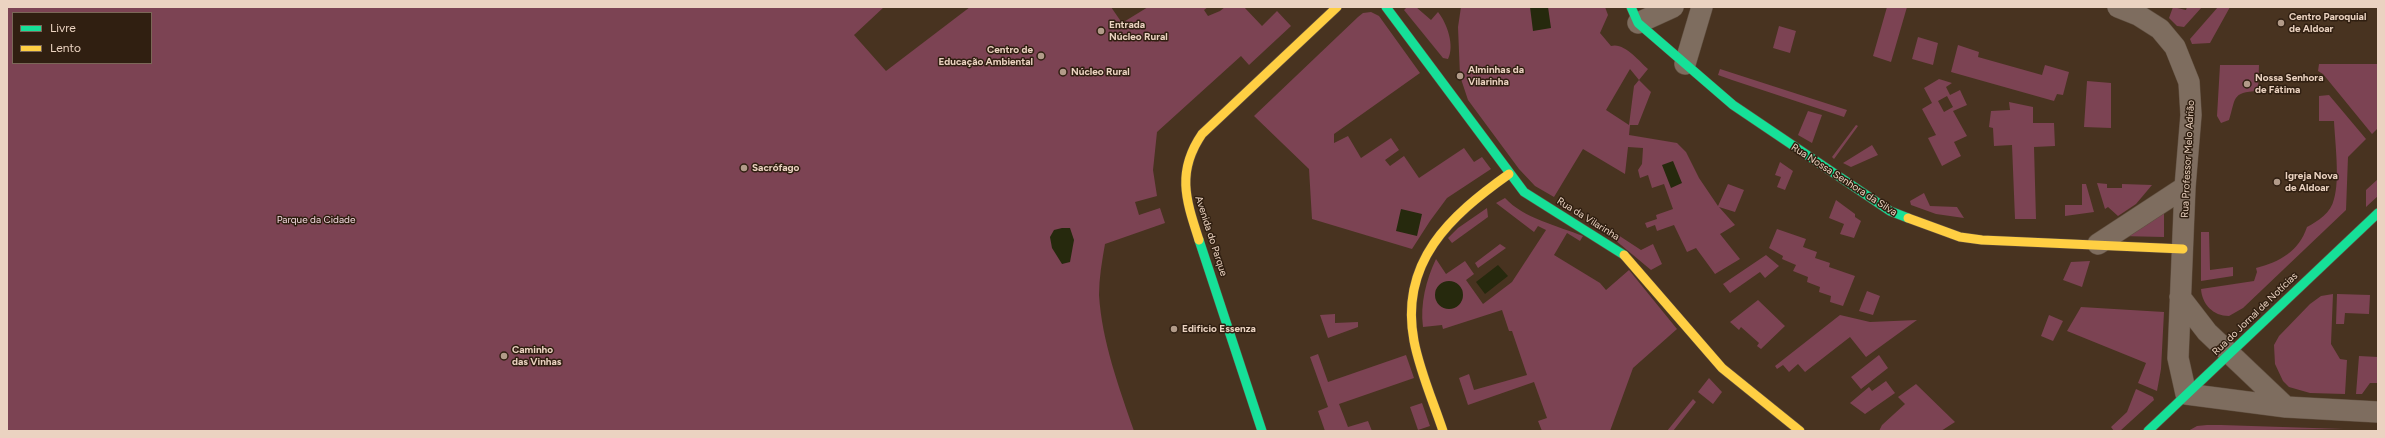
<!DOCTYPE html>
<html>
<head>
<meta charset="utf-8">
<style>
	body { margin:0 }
	#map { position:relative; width:2385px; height:438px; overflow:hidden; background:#483320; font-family:Figtree,sans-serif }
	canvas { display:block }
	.frame { position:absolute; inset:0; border:8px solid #ebd3c1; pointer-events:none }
	.legend { position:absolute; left:12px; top:12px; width:140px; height:52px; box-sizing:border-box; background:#301f11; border:1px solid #7b6757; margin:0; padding:5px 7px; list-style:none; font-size:12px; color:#ebd3c1 }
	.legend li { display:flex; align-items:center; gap:8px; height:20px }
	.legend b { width:20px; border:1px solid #7b6757 }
</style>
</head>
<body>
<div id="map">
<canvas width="2385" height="438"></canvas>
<div class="frame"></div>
<ul class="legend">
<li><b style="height:5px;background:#16e098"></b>Livre</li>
<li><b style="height:5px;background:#ffcf43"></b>Lento</li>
</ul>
</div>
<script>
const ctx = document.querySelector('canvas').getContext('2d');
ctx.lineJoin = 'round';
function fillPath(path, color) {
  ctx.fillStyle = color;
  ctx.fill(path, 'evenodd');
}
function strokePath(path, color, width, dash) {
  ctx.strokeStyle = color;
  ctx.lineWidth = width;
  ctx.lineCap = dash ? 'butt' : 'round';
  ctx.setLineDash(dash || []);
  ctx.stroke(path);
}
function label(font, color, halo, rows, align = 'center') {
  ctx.font = font + ' Figtree,sans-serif';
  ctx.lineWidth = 3;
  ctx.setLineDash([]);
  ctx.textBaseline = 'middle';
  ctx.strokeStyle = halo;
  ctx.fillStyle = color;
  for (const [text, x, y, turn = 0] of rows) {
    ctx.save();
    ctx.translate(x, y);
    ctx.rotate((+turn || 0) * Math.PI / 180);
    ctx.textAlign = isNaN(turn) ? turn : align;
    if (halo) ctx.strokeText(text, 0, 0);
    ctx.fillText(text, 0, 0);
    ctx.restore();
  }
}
const green = new Path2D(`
	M7,7H884L854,35L886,71L970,7H1111L1122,23L1148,7H1208L1204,10L1208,16L1220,11L1225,7H1244L1262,26L1277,11L1291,26L1249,65L1241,56L1157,132L1153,170L1157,196L1135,202L1139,215L1160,208L1165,223L1105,244C1102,261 1099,278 1099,295C1102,342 1119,387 1134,431H7ZM13,13H151V63H13Z
	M1407,7H1416L1431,20L1438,12C1447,23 1455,46 1448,59L1443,58L1404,10Z
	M1461,7H1605L1608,15L1600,33L1611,46C1624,42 1639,61 1648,69L1639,80L1651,92L1638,125H1630L1629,135L1677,143L1686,152L1699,178L1718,206L1728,184L1744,190L1735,212L1719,207L1735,225L1720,234L1740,259L1715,274L1696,248L1687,252L1674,225L1657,231L1655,225L1647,228L1645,223L1657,219L1656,215L1673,209L1664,184L1652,188L1648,175L1640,178L1638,170L1642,164L1643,148L1628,147L1625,174L1583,149L1554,197L1535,186L1519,169L1468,100L1460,76L1458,27ZM1630,69L1639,80L1634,86L1629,125L1606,110Z
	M1887,7H1907L1891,62L1873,56Z
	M2173,7L2186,10L2187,7H2202L2184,27L2177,26L2169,18Z
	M2218,7H2230L2210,43L2192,44L2190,39Z
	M1371,12L1379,16L1420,73L1334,134V143L1348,136L1361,158L1391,138L1399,150L1385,160L1390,166L1404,156L1419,178L1464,148L1474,162L1482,157L1491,169L1447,198L1430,221L1412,249L1312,219L1309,169L1254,116L1358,17L1363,13Z
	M1779,26L1796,31L1790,53L1773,48Z
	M1918,37L1938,43L1933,65L1912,59Z
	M1958,45L1979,52L1978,57L2042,75L2045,65L2069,72L2063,95L2057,94L2054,101L1951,72Z
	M2319,64H2378V128L2372,134L2323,74L2318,71Z
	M2220,65H2259L2258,91C2231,92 2236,99 2229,120L2221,123L2217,116Z
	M1720,69L1847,110L1844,117L1732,80L1718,75Z
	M1939,79L1952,83L1946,87L1950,95L1960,90L1967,105L1953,111L1967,136L1954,142L1961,156L1942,166L1928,138L1936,135L1922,109L1932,103L1924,88ZM1947,96L1953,107L1944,112L1938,101Z
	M2087,81L2111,83V128L2084,127Z
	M2329,95L2366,139L2348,157L2346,210L2243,308L2229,316C2213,316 2202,304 2201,289L2254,281L2257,272L2256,268C2280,262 2299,251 2307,227C2318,221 2331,213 2334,199C2340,180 2335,142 2334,121H2319V96Z
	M2009,102L2033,107V123H2054L2055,146L2034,147L2036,219H2015L2012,145L1994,146L1993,128L1989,127L1991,111L2010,110Z
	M1808,111L1822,115L1812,143L1798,135Z
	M1856,125L1858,126L1834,159L1832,157Z
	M1872,145L1878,155L1851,167L1843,163Z
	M1780,162L1793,171L1785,190L1777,187L1781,177L1775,175Z
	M2378,179V196L2366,207V190Z
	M2097,183L2107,184V188H2122V184L2152,185L2136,204L2118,216L2108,207L2105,209Z
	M2082,184H2086L2094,212L2065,216V205H2082Z
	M1924,193L1930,206L1957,207L1964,218L1936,214L1911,205L1910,201Z
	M1505,198C1523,218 1558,226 1583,236L1580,241L1567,233L1554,255L1600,283L1606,290L1629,270L1677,329L1633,368L1610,431H1542L1538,421L1547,418L1534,382L1468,405L1459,378L1469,374L1474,390L1527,375L1512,331H1509L1502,310L1443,329L1442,325L1423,327C1420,304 1426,280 1436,259L1446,274L1465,261L1474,274L1466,280L1483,304L1512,282L1546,230L1538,226L1534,232L1496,203Z
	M1836,200L1855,214V217L1861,221L1854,238L1840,234L1844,224L1829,218Z
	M1487,208L1488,217L1452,243L1448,238L1458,228Z
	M2164,209V237L2120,236Z
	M1777,229L1806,239L1803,247L1817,252L1815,258L1830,263L1829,267L1855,276L1843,306L1830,302L1831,296L1819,292L1820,287L1807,282L1808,277L1793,271L1796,265L1782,259L1783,256L1769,248Z
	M2201,232H2209L2210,270L2233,267V276L2201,281Z
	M1615,233L1641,250L1653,244L1662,264L1651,270L1609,235Z
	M1500,244L1506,248L1478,268L1475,263Z
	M1766,255L1779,266L1765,278L1760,272L1730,293L1723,284Z
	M2090,261L2082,287L2063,280L2071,262Z
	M1867,291L1880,296L1873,315L1859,311Z
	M2333,294L2331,344L2340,359L2347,360L2345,394L2310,393L2289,387L2283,381L2275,364L2274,345L2279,336L2310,304L2321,296Z
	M2337,294L2370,295L2369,314L2345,313L2344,324H2336Z
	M1758,300L1785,326L1761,349L1757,346L1759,343L1741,327L1739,330L1730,322Z
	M2081,307L2164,312L2161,369L2157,391L2138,383L2146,363L2067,331Z
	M1335,314V323L1358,322V327L1328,338L1320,315Z
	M1840,315L1870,322L1917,320L1866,357L1850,337L1805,372L1798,364L1789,372L1783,365L1777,369L1775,366Z
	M2049,315L2063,321L2053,341L2041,336Z
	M1318,354L1328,382L1406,355L1414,378L1339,404L1348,427L1368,421L1372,431H1325L1318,411L1328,407L1310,357Z
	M1879,355L1888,368L1861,389L1851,377Z
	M2359,356L2378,357V383H2370L2362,394H2356Z
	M1709,378L1722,392L1713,404L1698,392Z
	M1886,381L1895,393L1865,414L1850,403L1869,387L1872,391Z
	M1916,384L1955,422L1941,431H1879L1882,425L1905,404L1898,397Z
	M2136,389L2153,397L2154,400L2120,431H2114L2111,427L2127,412Z
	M1693,399L1696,402L1673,431H1667Z
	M1422,403L1430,426L1418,430L1410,407Z
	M2207,425H2221L2344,429L2188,431L2197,426Z`);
const water = new Path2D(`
	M1530,7H1548L1551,28L1533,31Z
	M1673,161L1682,183L1671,188L1662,165Z
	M1401,209L1422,214L1417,236L1396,231Z
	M1062,228H1070L1074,240L1070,262L1062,264L1052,248L1050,237L1054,230Z
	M1498,265L1508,276L1485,294L1476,282Z
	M1435 295a14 14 0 1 1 28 0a14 14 0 1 1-28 0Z`);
const street = new Path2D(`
	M2118,7L2138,15L2160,29L2175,47L2189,82L2191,115L2185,187L2178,358L2186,394L2286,407L2378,412
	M1638,23L1673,7
	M1685,64L1702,7
	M2098,244L2185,187
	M2180,297L2207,332L2286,407`);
const fast = new Path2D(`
	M1386,7L1524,192L1624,255
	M1631,7L1638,23L1733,105L1890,211L1908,218
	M1199,240L1262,431
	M2148,431L2378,213`);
const slow = new Path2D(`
	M1908,218L1960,237L1982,240L2183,249
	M1199,240C1186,200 1176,172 1202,134L1337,7
	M1624,255L1722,368L1800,431
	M1443,431C1433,401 1420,372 1414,341C1399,262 1450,216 1509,174`);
const markers = [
	[2281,23,4,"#b29b89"],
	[1101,31,4,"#b29b89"],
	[1041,56,4,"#b29b89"],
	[1063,72,4,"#b29b89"],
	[1460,76,4,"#b29b89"],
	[2247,84,4,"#b29b89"],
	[744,168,4,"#b29b89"],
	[2277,182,4,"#b29b89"],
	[1174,329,4,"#b29b89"],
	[504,356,4,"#b29b89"]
];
const poiNames = [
	["Centro Paroquial",2289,17],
	["de Aldoar",2289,29],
	["Entrada",1109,25],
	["Núcleo Rural",1109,37],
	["Centro de",1033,50,"right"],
	["Educação Ambiental",1033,62,"right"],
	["Alminhas da",1468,70],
	["Vilarinha",1468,82],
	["Núcleo Rural",1071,72],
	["Nossa Senhora",2255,78],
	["de Fátima",2255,90],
	["Sacrófago",752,168],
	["Igreja Nova",2285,176],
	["de Aldoar",2285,188],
	["Edificio Essenza",1182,329],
	["Caminho",512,350],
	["das Vinhas",512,362]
];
const streetNames = [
	["Rua Professor Melo Adrião",2188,159,-87],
	["Rua Nossa Senhora da Silva",1844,180,33],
	["Rua da Vilarinha",1588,219,32],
	["Avenida do Parque",1211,236,72],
	["Rua do Jornal de Notícias",2255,314,-44]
];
const parkNames = [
	["Parque da Cidade",316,220]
];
fillPath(green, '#7c4353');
fillPath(water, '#26290d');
strokePath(street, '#615041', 22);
strokePath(fast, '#615041', 10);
strokePath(slow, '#615041', 10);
strokePath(street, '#7e6d5f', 21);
strokePath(fast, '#16e098', 9);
strokePath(slow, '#ffcf43', 9);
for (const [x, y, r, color] of markers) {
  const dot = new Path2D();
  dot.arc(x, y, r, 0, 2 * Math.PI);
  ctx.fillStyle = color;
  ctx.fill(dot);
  strokePath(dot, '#301f11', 1.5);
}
label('bold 10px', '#ebd3c1', '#301f11', poiNames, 'left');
label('10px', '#ebd3c1', '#301f11', streetNames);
label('10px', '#f1d8df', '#301f11', parkNames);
</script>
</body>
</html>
